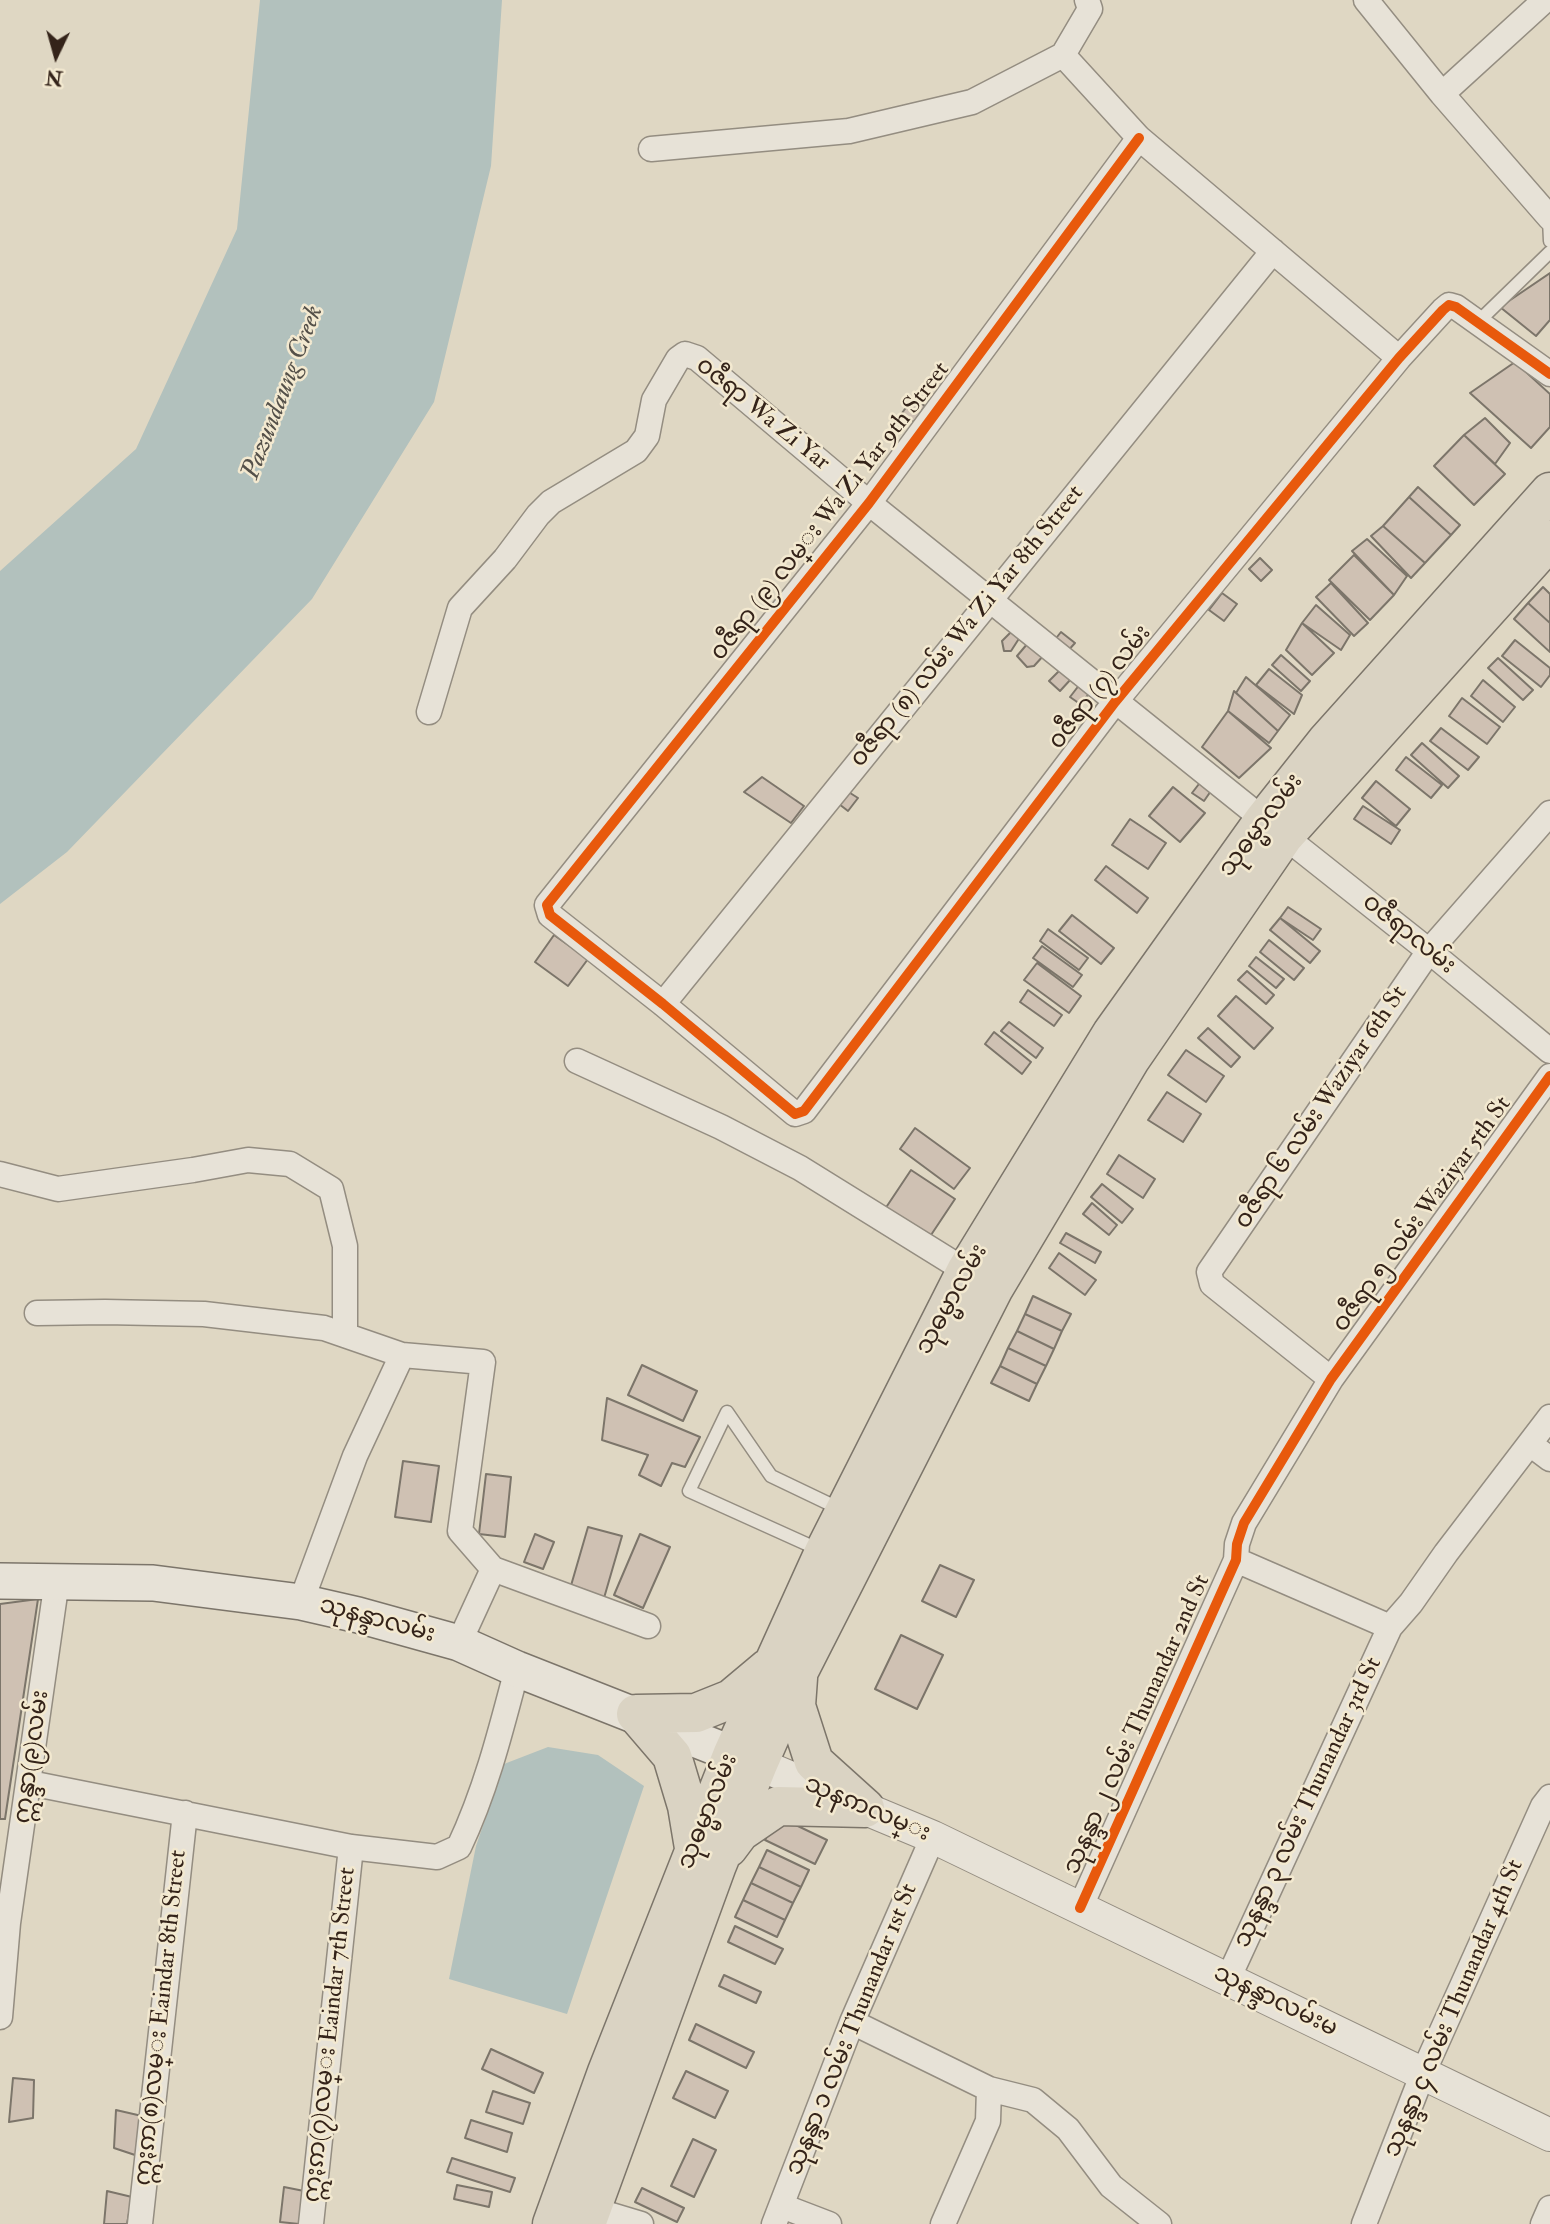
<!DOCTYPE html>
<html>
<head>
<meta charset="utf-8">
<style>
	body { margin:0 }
	#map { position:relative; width:1550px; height:2224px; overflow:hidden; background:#dfd7c3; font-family:"IM FELL Double Pica",serif }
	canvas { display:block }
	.north { position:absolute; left:21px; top:21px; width:70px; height:70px; -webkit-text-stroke:5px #f3e9d0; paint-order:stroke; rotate:185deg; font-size:19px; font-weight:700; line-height:28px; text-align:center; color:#342319 }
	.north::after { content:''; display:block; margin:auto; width:24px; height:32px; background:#342319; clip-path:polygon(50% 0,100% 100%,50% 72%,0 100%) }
</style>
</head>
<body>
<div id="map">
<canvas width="1550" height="2224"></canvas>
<div class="north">N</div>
</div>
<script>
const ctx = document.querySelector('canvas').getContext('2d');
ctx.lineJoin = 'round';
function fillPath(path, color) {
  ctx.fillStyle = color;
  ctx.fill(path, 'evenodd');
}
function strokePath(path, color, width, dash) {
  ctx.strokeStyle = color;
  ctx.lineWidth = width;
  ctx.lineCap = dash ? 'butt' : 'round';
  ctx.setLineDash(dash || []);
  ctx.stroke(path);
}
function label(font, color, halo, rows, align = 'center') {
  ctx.font = font + ' "IM FELL Double Pica","Noto Sans Myanmar",serif';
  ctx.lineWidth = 5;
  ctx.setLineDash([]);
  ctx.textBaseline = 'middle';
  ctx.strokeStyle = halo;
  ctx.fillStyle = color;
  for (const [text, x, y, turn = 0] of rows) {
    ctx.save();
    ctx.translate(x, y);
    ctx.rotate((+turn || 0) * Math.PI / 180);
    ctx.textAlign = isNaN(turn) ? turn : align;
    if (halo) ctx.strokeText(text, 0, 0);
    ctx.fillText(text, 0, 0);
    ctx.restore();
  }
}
const water = new Path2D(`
	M260,0H502L491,166L434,402L312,599L67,852L0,904V571L136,449L237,229Z
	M548,1747L598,1755L644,1786L567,2014L449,1979L476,1846L504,1764Z`);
const building = new Path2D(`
	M1550,273V320L1536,336L1500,307Z
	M1515,362L1550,394V427L1531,448L1470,393Z
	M913,398L925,406L914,422L902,413Z
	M1485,418L1510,443L1495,464L1464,435Z
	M1464,435L1505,474L1474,505L1434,466Z
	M1418,487L1460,525L1451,535L1409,497Z
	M1409,497L1451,535L1425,563L1383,526Z
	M1383,526L1425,563L1411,578L1371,536Z
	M1367,539L1407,576L1394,595L1352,551Z
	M1354,555L1394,595L1370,620L1329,580Z
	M1260,558L1272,570L1261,581L1249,569Z
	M1331,583L1368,623L1354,636L1316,597Z
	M1543,587L1550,594V623L1528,603Z
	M1222,593L1237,604L1224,621L1209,610Z
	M1528,603L1550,623V652L1514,619Z
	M1316,605L1350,635L1341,650L1302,623Z
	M1302,623L1334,653L1312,675L1286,650Z
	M1011,632L1020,637L1011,651H1004L1002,641Z
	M1061,632L1075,643L1066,653L1053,642Z
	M1515,640L1550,668V675L1541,687L1502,656Z
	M1028,643L1044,655L1034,666L1027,667L1017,656Z
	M1281,655L1310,681L1301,691L1272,665Z
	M1498,658L1533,690L1523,700L1488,668Z
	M1269,669L1302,695L1294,714L1256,685Z
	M1060,670L1071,679L1060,691L1049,681Z
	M1246,677L1290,715L1278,731L1236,693Z
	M1483,680L1515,707L1503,722L1471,696Z
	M1080,684L1090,693L1080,704L1070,697Z
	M1234,691L1278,731L1269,743L1228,711Z
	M1462,698L1500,727L1487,744L1449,716Z
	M1228,711L1271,748L1239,778L1202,747Z
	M1441,728L1479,757L1468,770L1430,741Z
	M1422,743L1459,776L1448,788L1411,755Z
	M1406,757L1442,785L1431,798L1396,770Z
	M762,777L804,806L791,823L744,792Z
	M1202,780L1213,788L1204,801L1192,793Z
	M1376,781L1410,809L1396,826L1362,798Z
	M1173,787L1205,813L1180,842L1149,816Z
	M847,791L858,798L848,811L839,804Z
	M1363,806L1400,830L1391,844L1354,819Z
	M1130,819L1166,843L1148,869L1112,845Z
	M1106,866L1148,898L1137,913L1095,880Z
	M1288,907L1321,929L1313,940L1280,918Z
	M1072,915L1114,948L1101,964L1059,931Z
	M1280,918L1320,951L1310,963L1270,930Z
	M1048,929L1088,958L1079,970L1040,941Z
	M554,935L588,959L568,986L535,962Z
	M1269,940L1304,968L1294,980L1260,952Z
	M1042,946L1082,975L1073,987L1033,958Z
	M1256,957L1284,979L1276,988L1249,966Z
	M1037,963L1081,996L1069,1013L1024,980Z
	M1247,971L1274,995L1266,1004L1238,980Z
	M1028,990L1062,1015L1054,1026L1020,1002Z
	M1236,996L1273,1028L1254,1049L1218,1016Z
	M1009,1022L1043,1048L1036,1058L1001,1031Z
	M1208,1028L1240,1057L1231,1067L1198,1038Z
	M994,1032L1031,1062L1022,1074L985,1044Z
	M1186,1050L1224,1076L1206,1102L1168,1075Z
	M1167,1092L1201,1114L1183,1142L1148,1120Z
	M915,1128L970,1168L954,1189L900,1149Z
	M1119,1155L1155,1179L1143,1198L1107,1174Z
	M911,1170L955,1199L927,1241L883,1212Z
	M1102,1184L1133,1209L1122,1223L1091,1197Z
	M1092,1203L1117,1225L1109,1235L1083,1214Z
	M1066,1233L1101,1252L1095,1263L1060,1243Z
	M1059,1253L1096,1280L1085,1295L1049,1268Z
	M1033,1296L1071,1314L1062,1331L1025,1314Z
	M1025,1314L1062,1331L1054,1349L1017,1331Z
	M1017,1331L1054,1349L1046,1366L1008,1348Z
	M1008,1348L1046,1366L1037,1384L1000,1366Z
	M642,1365L697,1391L683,1421L628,1395Z
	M1000,1366L1037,1384L1029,1401L991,1383Z
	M607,1398L700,1437L685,1467L672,1463L661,1486L639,1475L648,1455L602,1440Z
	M403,1461L439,1466L431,1522L395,1517Z
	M486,1474L511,1477L505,1537L479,1534Z
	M588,1527L622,1536L604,1598L570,1589Z
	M535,1534L554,1542L543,1569L524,1562Z
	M640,1534L670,1547L643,1608L614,1595Z
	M940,1565L974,1580L956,1617L922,1601Z
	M38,1599L5,1819H0V1604Z
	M901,1635L943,1655L917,1709L875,1689Z
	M777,1816L827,1840L815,1864L765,1840Z
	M767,1850L809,1870L801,1887L759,1867Z
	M759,1867L801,1887L793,1903L751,1883Z
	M751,1883L793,1903L785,1920L743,1900Z
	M743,1900L785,1920L777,1937L735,1917Z
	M735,1926L783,1949L775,1964L728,1942Z
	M724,1975L761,1992L756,2003L719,1986Z
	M696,2024L754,2052L746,2068L689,2040Z
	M491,2049L543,2073L534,2093L482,2069Z
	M686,2071L728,2091L715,2118L673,2098Z
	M13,2078L34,2080L33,2118L9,2122Z
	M493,2091L530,2103L523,2124L486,2112Z
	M116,2110L142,2116L138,2156L114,2148Z
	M471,2120L512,2133L507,2152L465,2138Z
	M693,2139L716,2150L694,2197L671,2186Z
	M452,2158L515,2178L510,2192L447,2172Z
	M457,2185L492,2192L489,2207L454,2199Z
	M284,2187L304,2191L299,2224L280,2222Z
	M642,2188L684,2208L677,2222L635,2202Z
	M107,2191L132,2197L127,2224H104Z`);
const service = new Path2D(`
	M1549,219L1550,241
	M1478,322L1550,252
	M822,1551L689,1491L727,1412L771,1476L840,1509`);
const minor = new Path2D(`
	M1366,0L1442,94L1550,218
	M1063,55L1139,138L1399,358
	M1442,94L1545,0
	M1139,138L869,503L547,905L550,915L663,1004L795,1114L804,1111L1115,702L1399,358L1443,310L1449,305L1456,307L1550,374
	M651,149L849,131L972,102L1063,55L1090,9L1087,0
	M429,712L460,608L505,559L538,515L551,502L636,451L647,436L654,400L678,359L685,354L697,358L869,503L1264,820
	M1284,836L1429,951L1550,1051
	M663,1004L1273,251
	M577,1061L721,1127L800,1168L966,1271
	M0,1174L58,1189L193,1170L248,1160L290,1164L331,1189L345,1246V1335
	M37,1313L105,1312L204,1314L324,1328L402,1355L483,1362L460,1531L493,1569L648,1626
	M1331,1379L1212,1284L1209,1272L1429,951L1550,813
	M1530,1444L1550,1459
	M1236,1560L1390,1627
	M301,1602L355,1456L402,1355
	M459,1643L493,1569
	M30,1783L351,1847L437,1857L459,1847C486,1790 501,1730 517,1669
	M1080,1908L1236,1560L1237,1544L1244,1523L1331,1379L1550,1076
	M1228,1979L1390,1627L1411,1603L1446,1553L1550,1417
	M0,2017L8,1923L57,1580
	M852,2022L989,2089L1033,2100L1068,2129L1111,2186L1159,2224
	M782,2206L829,2224
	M591,2209L641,2224
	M140,2224L185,1813
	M311,2224L351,1847
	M774,2224L852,2022L933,1837
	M943,2224L988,2121L989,2089
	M1364,2224L1423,2073L1543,1806L1550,1797
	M1543,2224L1550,2208`);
const tertiary = new Path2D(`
	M758,1764L933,1837L1550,2135`);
const secondary = new Path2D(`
	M0,1581L153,1583L301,1602L358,1615L459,1643L517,1669L758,1764`);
const primary = new Path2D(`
	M798,1678L796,1706L814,1762L865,1808
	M636,1714L696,1713L731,1699L768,1668
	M636,1714L672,1756L687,1806L694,1848
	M728,1848L740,1832L778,1806L865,1808
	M552,2224L607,2072L733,1753L824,1552L966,1271L1112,1033L1264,820L1326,742L1550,492
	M586,2224L717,1865L758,1764L798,1673L994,1288L1130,1060L1284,836L1550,540`);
const cycleway = new Path2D(`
	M1139,138L869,503L547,905L550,915L663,1004L795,1114L804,1111L1115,702L1399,358L1443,310L1449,305L1456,307L1550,374
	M1080,1908L1236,1560L1237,1544L1244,1523L1331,1379L1550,1076`);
const streetNames = [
	["၀ဇီရာ Wa Zi Yar",762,415,39],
	["၀ဇီရာ (၉) လမ္း Wa Zi Yar 9th Street",831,512,-52],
	["၀ဇီရာ (၈) လမ်း Wa Zi Yar 8th Street",968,627,-51],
	["၀ဇီရာ (၇) လမ်း",1101,688,-52],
	["သုဓမ္မာလမ်း",1262,826,-53],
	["ဝဇီရာလမ်း",1408,935,39],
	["ဝဇီရာ ၆ လမ်း Waziyar 6th St",1322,1108,-56],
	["ဝဇီရာ ၅ လမ်း Waziyar 5th St",1423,1215,-54],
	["သုဓမ္မာလမ်း",953,1300,-61],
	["သုနန္ဒာလမ်း",377,1621,15],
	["သုနန္ဒာ ၂ လမ်း Thunandar 2nd St",1138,1725,-66],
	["ဣန္ဒာ(၉)လမ်း",33,1757,-82],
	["သုနန္ဒာ ၃ လမ်း Thunandar 3rd St",1309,1803,-65],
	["သုနၵာလမ္း",867,1810,23],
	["သုဓမ္မာလမ်း",709,1812,-68],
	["သုနန္ဒာလမ်းမ",1275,2002,26],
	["သုနန္ဒာ ၄ လမ်း Thunandar 4th St",1455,2009,-67],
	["ဣႏၵာ(၈)လမ္း Eaindar 8th Street",162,2018,-84],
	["သုနန္ဒာ ၁ လမ်း Thunandar 1st St",853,2030,-68],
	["ဣႏၵာ(၇)လမ္း Eaindar 7th Street",331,2035,-84]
];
const waterNames = [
	["Pazundaung Creek",284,393,-69]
];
fillPath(water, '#b2c1bd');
fillPath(building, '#cfc1b3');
strokePath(building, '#7c756a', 2);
strokePath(service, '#948d81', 15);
strokePath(minor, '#948d81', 27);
strokePath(tertiary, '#948d81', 34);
strokePath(secondary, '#7c756a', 38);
strokePath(primary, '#7c756a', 41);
strokePath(service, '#e7e2d7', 12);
strokePath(minor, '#e7e2d7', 24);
strokePath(tertiary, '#e7e2d7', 32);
strokePath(secondary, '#e7e2d7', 35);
strokePath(primary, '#dad3c3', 38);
strokePath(cycleway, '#e8590c', 10);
label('24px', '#342319', '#f3e9d0', streetNames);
label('italic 26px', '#545049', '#f3e9d0', waterNames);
</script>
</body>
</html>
